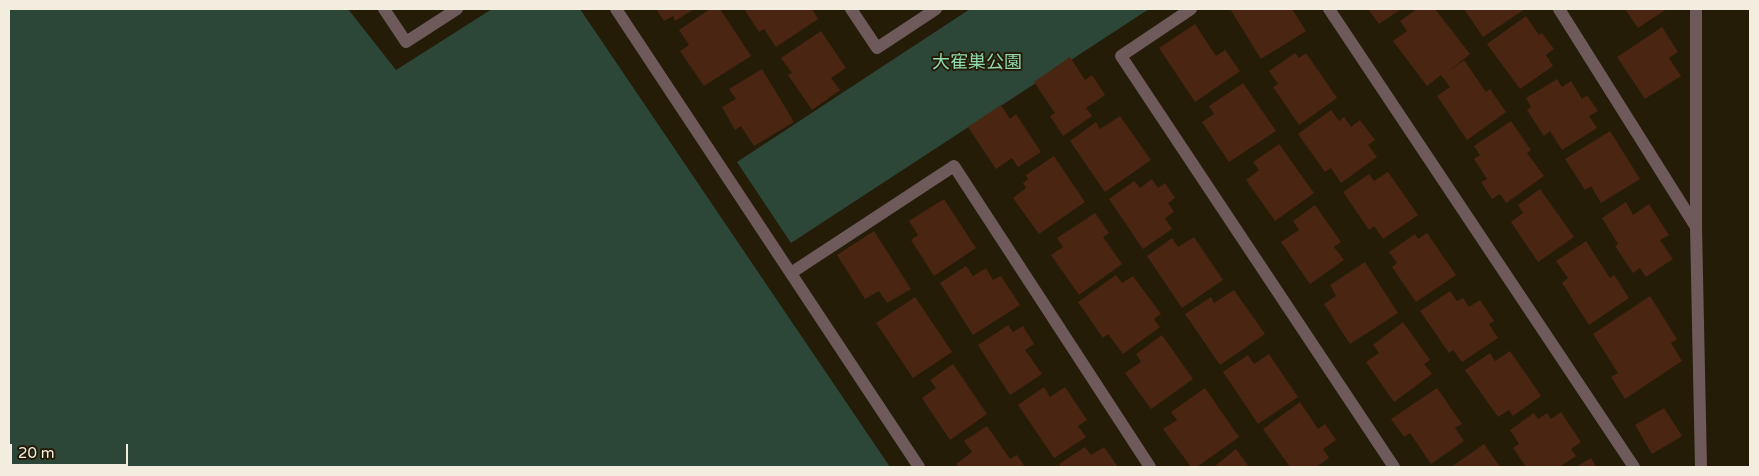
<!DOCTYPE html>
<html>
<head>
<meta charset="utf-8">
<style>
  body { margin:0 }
  #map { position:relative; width:1759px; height:476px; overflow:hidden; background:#251c08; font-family:"Varela Round",sans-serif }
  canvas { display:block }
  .frame { position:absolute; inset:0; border:10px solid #f3ede0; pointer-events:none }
  .scale { position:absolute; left:10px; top:444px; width:118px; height:22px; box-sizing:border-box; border:2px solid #f3ede0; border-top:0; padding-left:6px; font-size:15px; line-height:18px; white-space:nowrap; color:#f3ede0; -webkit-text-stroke:4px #251c08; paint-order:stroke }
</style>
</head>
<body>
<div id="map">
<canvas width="1759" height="476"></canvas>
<div class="frame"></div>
<div class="scale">20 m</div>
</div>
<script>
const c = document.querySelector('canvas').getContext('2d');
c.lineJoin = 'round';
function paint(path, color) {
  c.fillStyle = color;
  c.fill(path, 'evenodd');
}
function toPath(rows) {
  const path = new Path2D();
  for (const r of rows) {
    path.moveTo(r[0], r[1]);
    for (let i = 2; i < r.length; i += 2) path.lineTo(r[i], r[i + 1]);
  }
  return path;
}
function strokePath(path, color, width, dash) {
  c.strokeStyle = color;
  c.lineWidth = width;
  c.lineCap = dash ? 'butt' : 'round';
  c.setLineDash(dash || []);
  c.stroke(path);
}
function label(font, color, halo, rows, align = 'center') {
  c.font = font + ' "Varela Round","Noto Sans JP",sans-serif';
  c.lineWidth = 4;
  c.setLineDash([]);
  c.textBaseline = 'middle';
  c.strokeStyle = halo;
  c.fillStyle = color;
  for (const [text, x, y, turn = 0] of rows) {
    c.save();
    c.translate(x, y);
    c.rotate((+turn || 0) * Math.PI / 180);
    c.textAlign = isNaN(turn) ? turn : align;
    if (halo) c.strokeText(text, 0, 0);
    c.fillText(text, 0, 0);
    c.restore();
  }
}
paint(toPath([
  [9,9,348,9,396,70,492,9,580,9,890,467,9,467],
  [970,9,1149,9,791,243,737,162]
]), '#2c4638');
paint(toPath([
  [656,9,694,9,675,21,673,16,664,21],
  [710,9,720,9,751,56,704,86,680,51,689,45,679,30],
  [744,9,812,9,818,19,776,47,764,29,759,32],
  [1230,9,1292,9,1306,31,1261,59],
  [1368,9,1401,9,1379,24],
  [1417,9,1435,9,1470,54,1446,73,1464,60,1486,92,1490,89,1506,112,1467,140,1437,96,1450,87,1441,75,1427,86,1393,41,1407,31,1400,21],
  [1464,9,1525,9,1483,37],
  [1625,9,1664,9,1665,10,1638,28],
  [1526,16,1539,35,1542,33,1554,49,1546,55,1553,66,1520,89,1487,44],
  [1195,24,1216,56,1225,50,1240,71,1195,102,1159,48],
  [1662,27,1678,52,1669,58,1681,76,1645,99,1617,57],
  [821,31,846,68,831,78,840,90,812,110,788,75,792,73,781,58],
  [1295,53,1299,58,1306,53,1337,98,1299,125,1273,87,1278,84,1269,71],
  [1070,57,1085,80,1092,75,1105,95,1086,108,1092,116,1063,136,1050,116,1055,113,1034,82],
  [762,69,794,122,754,146,741,126,735,130,722,107,736,99,729,89],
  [1557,79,1562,87,1571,81,1582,99,1587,95,1598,111,1589,116,1597,128,1562,150,1550,131,1544,136,1527,110,1531,107,1526,98],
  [1243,83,1276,131,1229,162,1202,122,1214,114,1209,106],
  [1001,105,1010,119,1016,114,1041,152,1018,167,1012,158,996,169,968,127],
  [1331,110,1339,121,1344,117,1351,127,1360,120,1375,140,1368,145,1377,157,1341,183,1331,168,1325,172,1298,134],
  [1120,116,1151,160,1105,192,1070,141,1096,122,1100,129],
  [1511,121,1531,150,1527,153,1544,176,1506,203,1500,194,1492,199,1481,182,1487,179,1474,159,1480,155,1474,146],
  [1610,131,1640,179,1601,203,1591,186,1585,190,1565,159],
  [1279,144,1314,193,1275,221,1246,180,1259,170,1253,162],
  [1054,156,1085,202,1039,234,1013,198,1026,188,1023,183,1028,179,1026,175],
  [1388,172,1418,215,1383,239,1374,226,1369,230,1343,192,1369,174,1374,181],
  [1152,179,1158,188,1165,183,1175,198,1168,203,1174,212,1165,218,1172,229,1143,249,1109,199,1134,181,1140,188],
  [1540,189,1574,237,1538,262,1511,222,1523,213,1518,205],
  [944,199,976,248,934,276,911,240,918,235,909,221],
  [1626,202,1633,215,1649,204,1669,235,1660,240,1673,259,1646,277,1640,268,1633,273,1615,246,1618,244,1602,218],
  [1315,205,1341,242,1334,247,1344,260,1310,284,1281,242,1299,230,1293,221],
  [1095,213,1109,233,1103,237,1122,264,1079,295,1051,255,1063,247,1057,238],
  [874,231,911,289,887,303,879,291,865,299,837,255],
  [1427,233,1456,275,1416,302,1392,267,1397,263,1389,252,1415,234,1418,239],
  [1194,237,1223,280,1182,308,1147,256,1172,238,1178,247],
  [1586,241,1610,278,1614,275,1629,298,1589,325,1562,283,1568,278,1556,261],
  [1365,262,1398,313,1350,344,1324,304,1336,296,1330,285],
  [966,266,973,276,986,268,993,280,1001,276,1020,305,973,335,940,283],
  [1116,275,1122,283,1133,276,1161,314,1154,319,1160,327,1123,354,1108,334,1103,338,1078,302],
  [1234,290,1265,334,1220,365,1185,314,1211,297,1214,303],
  [1450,291,1457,301,1463,298,1469,307,1480,300,1494,321,1489,324,1498,338,1462,362,1453,350,1449,353,1420,311],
  [1650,296,1677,339,1671,343,1682,361,1625,399,1611,377,1618,373,1593,334],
  [915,297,952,352,913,378,876,323],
  [1403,322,1430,360,1424,364,1432,374,1394,402,1366,362,1379,353,1373,345],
  [1008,325,1013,332,1023,326,1034,344,1025,350,1042,374,1010,395,978,345],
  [1162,335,1193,379,1151,409,1125,373,1141,362,1136,354],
  [1510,351,1541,396,1513,416,1509,410,1498,417,1465,370,1490,353,1495,361],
  [1269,354,1298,397,1258,424,1223,372,1248,355,1254,364],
  [953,364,987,414,950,440,922,398,936,388,930,380],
  [1044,387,1050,397,1065,387,1087,420,1078,426,1086,437,1054,458,1018,405],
  [1205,388,1239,437,1197,467,1191,467,1163,429,1177,420,1171,412],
  [1437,388,1462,424,1455,428,1464,441,1431,464,1410,433,1404,437,1391,419],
  [1300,402,1318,429,1325,424,1336,440,1323,449,1329,458,1316,467,1290,467,1263,429],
  [1664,408,1682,436,1652,454,1635,425],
  [1561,412,1581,442,1571,449,1576,456,1559,467,1526,467,1513,448,1519,444,1510,430,1534,413,1538,419,1547,413,1551,419],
  [987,426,1010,459,1017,455,1025,467,959,467,956,464,972,452,964,441],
  [1484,444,1500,467,1451,467],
  [1085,447,1091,455,1104,447,1118,467,1061,467,1059,464],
  [1236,449,1249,467,1217,467,1216,465],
  [1591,458,1596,467,1576,467]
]), '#4a2511');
strokePath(toPath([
  [384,9,406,42,457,9],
  [616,9,919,467],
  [851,9,877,48,936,9],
  [1191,9,1121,56,1394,467],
  [1329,9,1634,467],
  [1559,9,1696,227],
  [1696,9,1696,227,1701,467],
  [791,273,954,166,1150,467]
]), '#6f5a5b', 12);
label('18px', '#8fd8b0', '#251c08', [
  ["大寉巣公園",977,63]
]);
</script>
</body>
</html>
